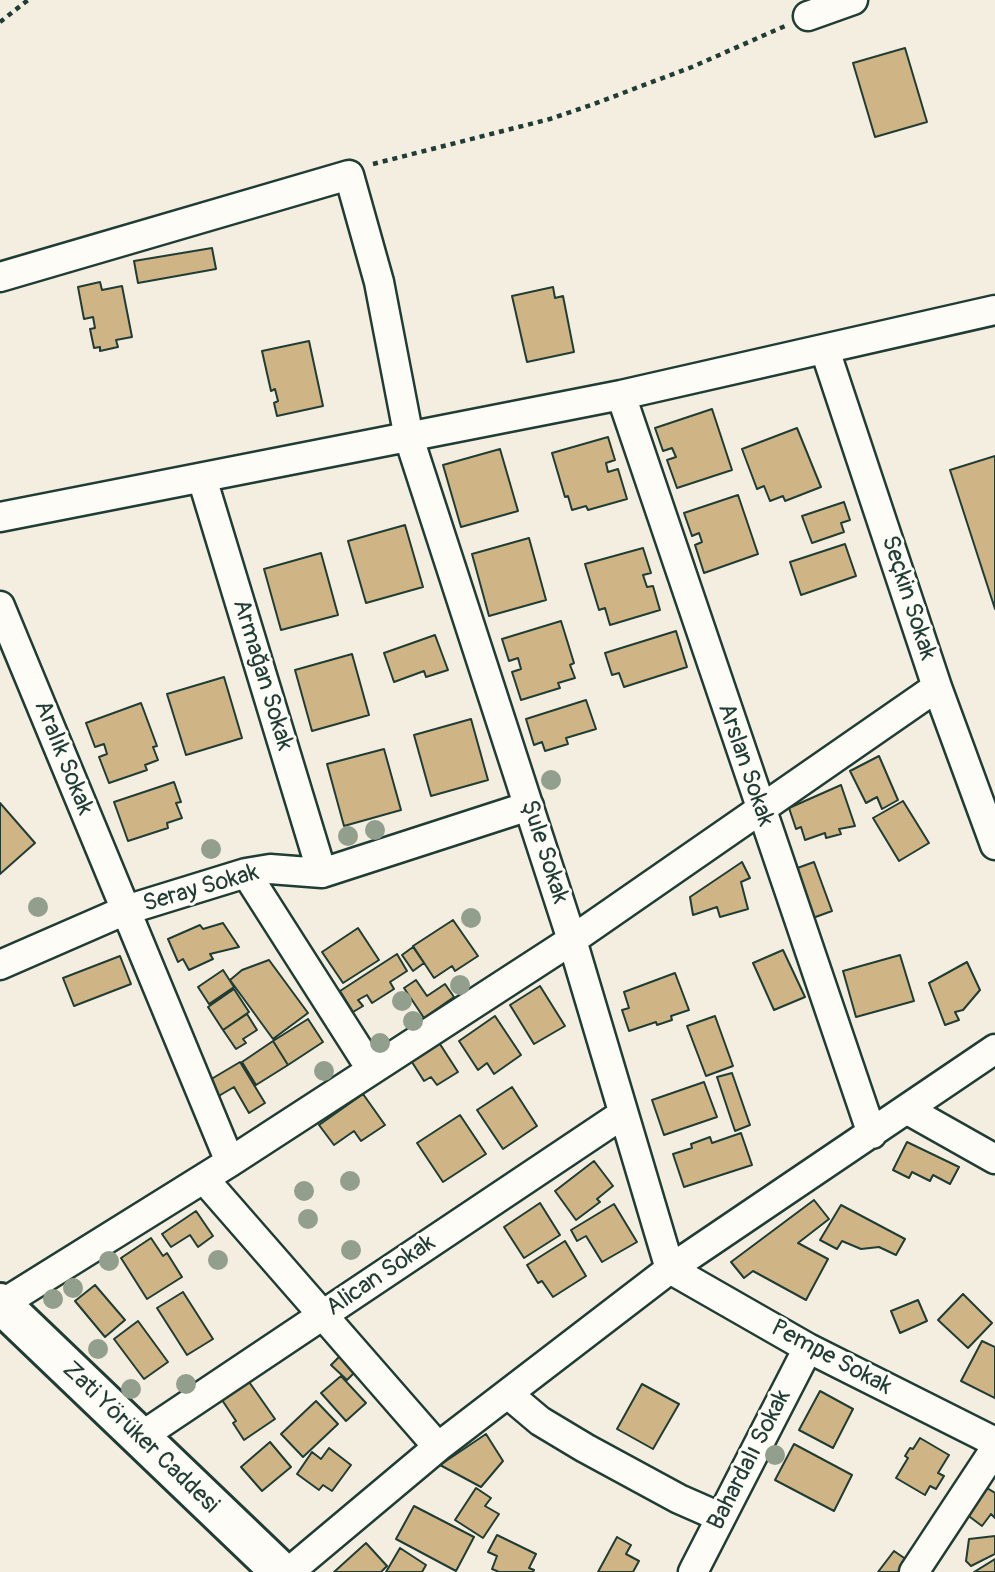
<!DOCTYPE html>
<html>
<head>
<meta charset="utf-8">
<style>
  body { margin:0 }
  canvas { display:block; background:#f4eee0 }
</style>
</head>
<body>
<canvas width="995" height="1572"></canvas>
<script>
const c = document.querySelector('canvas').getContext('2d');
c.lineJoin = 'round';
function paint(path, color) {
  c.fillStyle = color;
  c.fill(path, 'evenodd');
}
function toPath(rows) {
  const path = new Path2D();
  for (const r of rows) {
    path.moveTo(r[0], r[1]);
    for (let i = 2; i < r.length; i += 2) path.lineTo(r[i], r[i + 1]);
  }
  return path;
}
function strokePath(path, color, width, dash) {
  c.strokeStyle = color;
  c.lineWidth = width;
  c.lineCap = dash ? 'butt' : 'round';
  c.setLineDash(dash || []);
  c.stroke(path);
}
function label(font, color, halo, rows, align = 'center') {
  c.font = font + ' Pangolin,sans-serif';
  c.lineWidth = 6;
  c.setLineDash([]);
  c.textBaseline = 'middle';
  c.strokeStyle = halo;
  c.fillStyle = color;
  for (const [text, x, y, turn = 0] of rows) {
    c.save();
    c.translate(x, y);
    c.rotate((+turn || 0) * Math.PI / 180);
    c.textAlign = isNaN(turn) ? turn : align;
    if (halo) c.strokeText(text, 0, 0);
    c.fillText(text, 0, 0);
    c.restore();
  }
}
const building = toPath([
  [905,48,927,122,875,137,853,63,905,48],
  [212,248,216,269,138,283,134,261,212,248],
  [100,282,102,290,122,286,132,337,116,340,118,347,100,351,100,347,94,348,90,329,95,328,93,317,84,319,78,287,100,282],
  [553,287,555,298,563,296,574,352,527,362,512,296,553,287],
  [309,341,323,406,277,416,274,403,278,401,275,389,271,391,262,351,309,341],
  [712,409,732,470,677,488,667,460,676,457,672,448,663,451,655,428,712,409],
  [797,428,821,487,785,501,783,496,770,501,764,486,757,489,742,449,797,428],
  [608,437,615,460,606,463,608,472,618,469,627,499,588,510,586,506,572,510,568,496,565,497,552,453,608,437],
  [500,449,518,511,461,527,443,465,500,449],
  [995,456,995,609,950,470,995,456],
  [738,495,758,554,704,573,695,545,702,542,699,533,692,536,684,513,738,495],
  [844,502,850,520,841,523,844,532,812,543,802,516,844,502],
  [405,525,423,587,366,603,348,541,405,525],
  [529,538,546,600,489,616,472,554,529,538],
  [845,544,856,576,801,595,790,562,845,544],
  [643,548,651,573,643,575,647,587,653,586,660,610,610,625,605,608,599,610,585,564,643,548],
  [321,553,338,615,281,630,264,569,321,553],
  [561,621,574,663,570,665,575,678,558,683,560,688,521,700,512,672,521,669,518,658,509,661,502,639,561,621],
  [676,631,687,667,624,687,619,673,612,675,605,653,676,631],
  [435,635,448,670,426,677,424,671,394,682,384,653,435,635],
  [352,654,369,715,312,731,295,670,352,654],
  [224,677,242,738,186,755,167,694,224,677],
  [586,700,596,729,566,738,568,744,545,751,542,742,534,745,526,719,586,700],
  [141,703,157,746,153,747,158,760,145,765,147,770,109,783,99,757,107,754,104,744,95,747,86,723,141,703],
  [471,719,488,780,431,796,414,735,471,719],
  [384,749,401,810,344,826,327,764,384,749],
  [879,756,898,800,882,809,877,797,866,803,850,771,879,756],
  [174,782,181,802,176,803,182,818,167,823,168,828,128,841,114,802,174,782],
  [841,785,855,826,839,829,841,834,826,838,825,833,805,840,801,827,796,829,789,808,841,785],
  [903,801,929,843,899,861,873,818,903,801],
  [0,803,35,843,0,874,0,803],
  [742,862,750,878,741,882,748,909,720,917,717,907,693,915,690,897,742,862],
  [814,862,832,911,810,919,792,870,814,862],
  [453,920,478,956,455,971,452,966,434,978,413,946,453,920],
  [223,923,239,947,210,954,213,959,189,970,183,959,178,962,168,939,200,925,203,929,223,923],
  [358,928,379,960,343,983,322,952,358,928],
  [413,947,424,963,413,971,402,955,413,947],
  [783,950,805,997,774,1010,753,963,783,950],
  [397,954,407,971,390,982,394,989,372,1003,367,995,358,1000,363,1006,353,1012,340,991,397,954],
  [900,955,914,1001,856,1017,843,971,900,955],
  [120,956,131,984,74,1006,63,978,120,956],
  [269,960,308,1013,273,1039,230,980,242,970,269,960],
  [967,962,980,990,963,1010,955,1012,959,1020,945,1025,929,983,967,962],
  [223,970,234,987,209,1004,198,987,223,970],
  [675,973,689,1010,671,1016,672,1020,657,1025,656,1022,629,1031,622,1010,629,1008,624,992,675,973],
  [416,980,427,996,445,984,454,997,424,1018,404,988,416,980],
  [540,986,565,1026,534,1044,510,1005,540,986],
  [234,989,249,1012,223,1030,208,1007,234,989],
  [247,1014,257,1030,243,1039,246,1043,236,1049,223,1030,247,1014],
  [495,1016,521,1055,494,1074,487,1063,478,1070,459,1041,495,1016],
  [715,1016,733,1066,706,1076,687,1026,715,1016],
  [308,1019,323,1042,288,1065,273,1041,308,1019],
  [273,1041,288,1065,256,1085,242,1062,273,1041],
  [438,1041,458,1072,437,1085,431,1077,424,1081,410,1059,438,1041],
  [240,1062,265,1103,249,1113,234,1087,217,1097,208,1081,240,1062],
  [732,1073,750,1125,735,1131,717,1077,732,1073],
  [704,1082,717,1117,664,1135,652,1100,704,1082],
  [512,1087,537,1126,503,1149,477,1110,512,1087],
  [363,1094,385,1125,361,1141,354,1131,334,1145,319,1125,363,1094],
  [460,1115,486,1154,443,1182,417,1143,460,1115],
  [741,1133,752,1165,684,1187,673,1154,692,1148,691,1144,710,1137,712,1143,741,1133],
  [907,1142,959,1167,950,1184,933,1175,930,1181,912,1172,909,1178,893,1170,907,1142],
  [594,1161,613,1186,597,1199,600,1202,576,1220,555,1191,594,1161],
  [814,1200,829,1219,798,1243,828,1259,806,1300,753,1271,744,1278,731,1262,814,1200],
  [540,1203,560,1235,524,1258,504,1227,540,1203],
  [614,1204,637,1242,602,1262,586,1236,577,1241,571,1230,614,1204],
  [841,1205,905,1239,896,1255,879,1247,861,1249,842,1241,837,1249,820,1240,841,1205],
  [196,1211,213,1236,198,1247,190,1235,171,1247,162,1234,196,1211],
  [151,1238,163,1256,167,1253,182,1277,147,1299,121,1258,151,1238],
  [565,1241,586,1276,553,1297,542,1281,538,1283,527,1265,565,1241],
  [95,1285,125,1320,105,1337,75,1301,95,1285],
  [183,1292,213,1339,187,1355,157,1308,183,1292],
  [963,1294,992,1323,968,1348,938,1320,963,1294],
  [918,1300,927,1321,900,1333,891,1311,918,1300],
  [138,1321,168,1362,144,1379,114,1339,138,1321],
  [982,1341,995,1347,995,1398,961,1381,982,1341],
  [345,1351,360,1367,347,1380,331,1365,345,1351],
  [341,1376,366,1403,346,1421,321,1393,341,1376],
  [247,1379,275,1419,244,1440,233,1423,236,1421,220,1397,247,1379],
  [642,1384,679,1404,653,1449,617,1429,642,1384],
  [820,1391,853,1409,833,1448,799,1430,820,1391],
  [316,1401,338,1424,303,1457,281,1434,316,1401],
  [486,1434,503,1461,481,1487,440,1465,486,1434],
  [920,1438,949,1455,938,1473,944,1476,936,1489,930,1486,925,1495,896,1478,908,1458,905,1456,910,1448,913,1449,920,1438],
  [270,1442,291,1467,262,1491,241,1467,270,1442],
  [794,1444,852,1475,834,1511,775,1480,794,1444],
  [329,1448,351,1465,332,1491,323,1485,319,1490,297,1474,312,1452,321,1459,329,1448],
  [982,1485,995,1493,995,1518,991,1514,982,1526,966,1514,982,1485],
  [476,1488,491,1498,485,1506,499,1514,483,1538,455,1520,476,1488],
  [414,1506,474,1537,456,1571,396,1539,414,1506],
  [497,1535,536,1554,529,1568,534,1570,533,1572,499,1572,492,1569,497,1556,488,1552,497,1535],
  [995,1536,995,1554,971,1566,966,1561,969,1539,995,1536],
  [617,1537,631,1545,626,1554,639,1561,633,1572,598,1572,617,1537],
  [366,1543,387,1566,381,1572,334,1572,366,1543],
  [400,1548,426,1565,422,1572,386,1572,400,1548],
  [894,1551,910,1562,902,1572,878,1572,894,1551],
  [995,1559,995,1572,974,1572,995,1559]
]);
paint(building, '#cfb585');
strokePath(building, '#1f3d34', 2);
const street = toPath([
  [808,16,853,0],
  [0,277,349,175,379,282,409,438,572,940,670,1269],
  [825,350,937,687,995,845],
  [621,395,872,1134],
  [202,478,322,873],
  [0,517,621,395,995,310],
  [0,606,230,1162],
  [246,873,371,1069],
  [0,965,126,910,246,873,270,869,322,873,529,806],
  [908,1110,995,1159],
  [204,1179,438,1447],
  [670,1269,808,1348,995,1442],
  [2,1304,230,1162,572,940,937,687],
  [508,1394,540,1421,585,1448,679,1499,720,1517],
  [139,1438,623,1114],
  [289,1572,438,1447,670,1269,995,1049],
  [693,1572,808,1348],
  [914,1572,995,1449]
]);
const secondary = toPath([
  [0,1303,281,1572]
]);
strokePath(street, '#1f3d34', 33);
strokePath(secondary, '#1f3d34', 44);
strokePath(toPath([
  [0,22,28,0],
  [373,164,550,119,591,105,692,67,785,26]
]), '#1f3d34', 4.5, [5, 5]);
strokePath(street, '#fdfcf7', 28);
strokePath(secondary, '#fdfcf7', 38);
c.fillStyle = '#929f8c';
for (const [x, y] of [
  [551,780],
  [375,830],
  [348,836],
  [211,849],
  [38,907],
  [471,918],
  [460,985],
  [402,1001],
  [413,1021],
  [380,1043],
  [324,1071],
  [350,1181],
  [304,1191],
  [308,1219],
  [351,1250],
  [218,1260],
  [109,1261],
  [73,1288],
  [53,1299],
  [98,1349],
  [186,1384],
  [131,1389],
  [775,1455]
]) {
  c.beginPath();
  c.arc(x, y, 10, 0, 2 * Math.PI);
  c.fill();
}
label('24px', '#1f3d34', '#fdfcf7', [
  ["Seçkin Sokak",908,598,72],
  ["Armağan Sokak",262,675,73],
  ["Aralık Sokak",63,758,68],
  ["Arslan Sokak",745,765,71],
  ["Şule Sokak",544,852,72],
  ["Seray Sokak",201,889,-16],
  ["Alican Sokak",381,1276,-34],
  ["Pempe Sokak",831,1358,28],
  ["Zati Yörüker Caddesi",140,1438,44],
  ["Bahardalı Sokak",750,1460,-63]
]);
</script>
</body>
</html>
